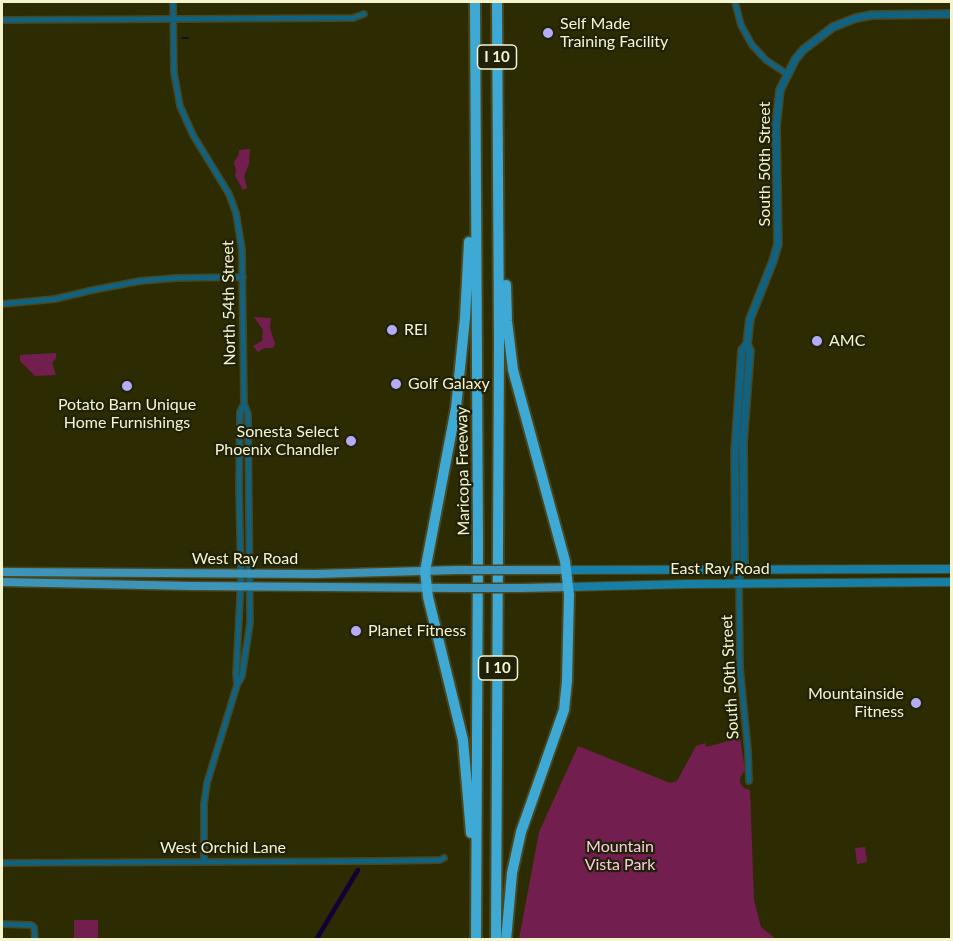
<!DOCTYPE html>
<html>
<head>
<meta charset="utf-8">
<style>
  body { margin:0 }
  #map { position:relative; width:953px; height:941px; overflow:hidden; background:#2c2b02; font-family:Lato,sans-serif }
  canvas { display:block }
  .frame { position:absolute; inset:0; border:3px solid #f4f5cf; pointer-events:none }
</style>
</head>
<body>
<div id="map">
<canvas width="953" height="941"></canvas>
<div class="frame"></div>
</div>
<script>
const c = document.querySelector('canvas').getContext('2d');
c.lineJoin = 'round';
function paint(path, color) {
  c.fillStyle = color;
  c.fill(path, 'evenodd');
}
function toPath(rows) {
  const path = new Path2D();
  for (const r of rows) {
    path.moveTo(r[0], r[1]);
    for (let i = 2; i < r.length; i += 2) path.lineTo(r[i], r[i + 1]);
  }
  return path;
}
function strokePath(path, color, width, dash) {
  c.strokeStyle = color;
  c.lineWidth = width;
  c.lineCap = dash ? 'butt' : 'round';
  c.setLineDash(dash || []);
  c.stroke(path);
}
function label(font, color, halo, rows, align = 'center') {
  c.font = font + ' Lato,sans-serif';
  c.lineWidth = 4.5;
  c.setLineDash([]);
  c.textBaseline = 'middle';
  c.strokeStyle = halo;
  c.fillStyle = color;
  for (const [text, x, y, turn = 0] of rows) {
    c.save();
    c.translate(x, y);
    c.rotate((+turn || 0) * Math.PI / 180);
    c.textAlign = isNaN(turn) ? turn : align;
    if (halo) c.strokeText(text, 0, 0);
    c.fillText(text, 0, 0);
    c.restore();
  }
}
paint(toPath([
  [250,149,249,164,244,176,247,188,243,190,235,176,236,171,234,162,239,154,239,150],
  [254,317,271,318,270,328,275,344,273,348,265,348,258,352,253,346,262,341,263,330],
  [56,353,56,358,52,363,56,375,35,376,20,361,20,355],
  [740,738,745,770,740,778,740,783,744,788,750,790,754,900,761,927,776,939,519,939,539,832,578,746,670,783,677,781,696,746,705,743,706,747],
  [865,847,867,862,857,864,855,848],
  [74,920,98,920,98,939,74,939]
]), '#721f50');
strokePath(toPath([
  [182,38,188,38]
]), '#120038', 1.5);
strokePath(toPath([
  [316,940,358,870]
]), '#120038', 4.5);
const minor = toPath([
  [173,2,174,73,180,106,193,135,229,194,236,213,242,250,244,404,248,414,250,623,242,676,237,685,207,783,204,804,204,862],
  [735,2,741,25,752,45,766,60,787,74],
  [2,20,353,18,364,14],
  [2,304,55,299,93,290,140,281,175,278,243,277],
  [739,582,740,668,748,751,749,781],
  [237,685,236,674,241,579,239,488,240,412,244,404],
  [2,863,383,861,440,860,444,858],
  [2,924,31,925,34,927,35,940]
]);
const tertiary = toPath([
  [739,571,744,564,743,443,750,351,747,344],
  [739,578,739,571,736,564,735,452,742,350,747,344,750,319,773,261,778,244,776,126,780,90,795,60,803,50,833,27,856,18,872,15,952,14]
]);
const secondary = toPath([
  [566,570,952,569],
  [569,587,688,584,952,582]
]);
const primary = toPath([
  [520,570,566,570],
  [2,572,314,574,457,570],
  [2,582,191,586,457,588],
  [520,588,569,587]
]);
const motorway = toPath([
  [475,2,478,544,476,940],
  [469,242,465,318,456,408,425,571,428,597,463,740,471,833],
  [496,940,499,344,497,2],
  [506,940,512,873,521,832,564,710,567,681,569,595,565,561,513,370,507,321,506,285]
]);
strokePath(minor, '#48471f', 8);
strokePath(tertiary, '#48471f', 10);
strokePath(secondary, '#48471f', 10);
strokePath(primary, '#48471f', 11);
strokePath(motorway, '#48471f', 14);
strokePath(minor, '#116280', 5);
strokePath(tertiary, '#116280', 7);
strokePath(secondary, '#177fa5', 8);
strokePath(primary, '#3e94b8', 8);
strokePath(motorway, '#3da9d4', 10);
const primaryBridge = toPath([
  [457,570,520,570],
  [457,588,520,588]
]);
strokePath(primaryBridge, '#48471f', 11, []);
strokePath(primaryBridge, '#3e94b8', 8);
for (const [x, y, r, color] of [
  [548,33,6,"#b4acf9"],
  [392,330,6,"#b4acf9"],
  [817,341,6,"#b4acf9"],
  [396,384,6,"#b4acf9"],
  [127,386,6,"#b4acf9"],
  [351,441,6,"#b4acf9"],
  [356,631,6,"#b4acf9"],
  [916,703,6,"#b4acf9"]
]) {
  const dot = new Path2D();
  dot.arc(x, y, r, 0, 2 * Math.PI);
  c.fillStyle = color;
  c.fill(dot);
  strokePath(dot, '#212109', 2);
}
for (const [x, y, w] of [
  [497,57,39],
  [498,668,39]
]) {
  const box = new Path2D();
  box.roundRect(x - w / 2, y - 12, w, 24, 4.5);
  c.fillStyle = '#212109';
  c.fill(box);
  strokePath(box, '#f4f5cf', 1.5);
}
label('bold 15px', '#f4f5cf', null, [
  ["I 10",497,57],
  ["I 10",498,668]
]);
label('16px', '#f4f5cf', '#212109', [
  ["Self Made",560,24],
  ["Training Facility",560,42],
  ["REI",404,330],
  ["AMC",829,341],
  ["Golf Galaxy",408,384],
  ["Potato Barn Unique",127,405,"center"],
  ["Home Furnishings",127,423,"center"],
  ["Sonesta Select",339,432,"right"],
  ["Phoenix Chandler",339,450,"right"],
  ["Planet Fitness",368,631],
  ["Mountainside",904,694,"right"],
  ["Fitness",904,712,"right"]
], 'left');
label('16px', '#f4f5cf', '#212109', [
  ["South 50th Street",765,164,-90],
  ["North 54th Street",229,303,-91],
  ["Maricopa Freeway",463,471,-91],
  ["West Ray Road",245,559],
  ["East Ray Road",720,569],
  ["South 50th Street",730,677,-93],
  ["West Orchid Lane",223,848]
]);
label('16px', '#fbc9e1', '#212109', [
  ["Mountain",620,847],
  ["Vista Park",620,865]
]);
</script>
</body>
</html>
